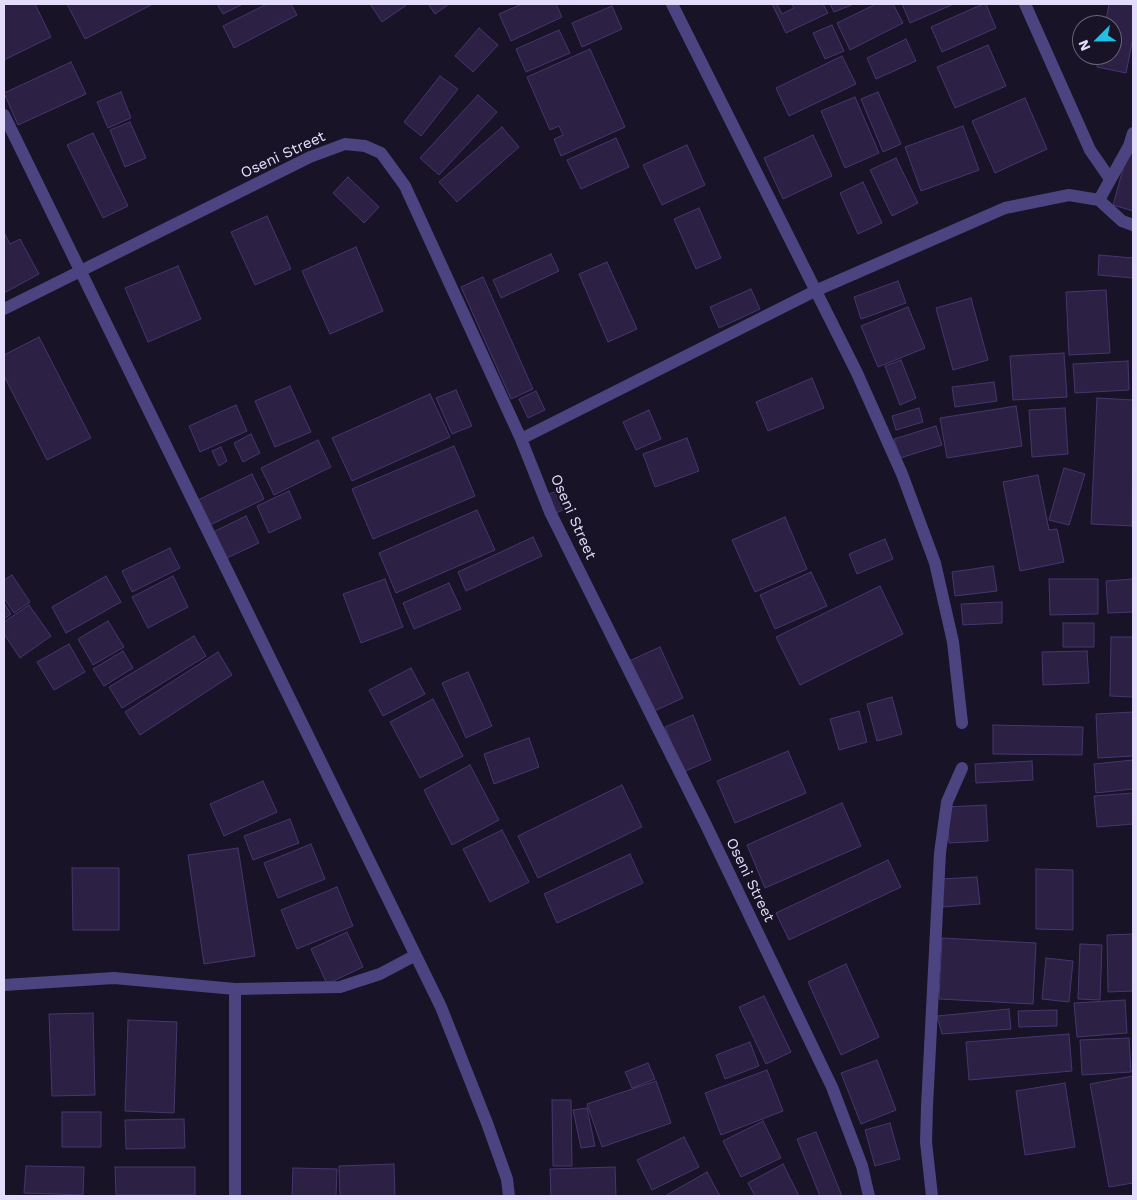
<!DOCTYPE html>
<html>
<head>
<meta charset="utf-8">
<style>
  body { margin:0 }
  #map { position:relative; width:1137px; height:1200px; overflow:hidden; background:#181326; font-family:"Work Sans",sans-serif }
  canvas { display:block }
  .frame { position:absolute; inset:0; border:5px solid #e3ddfb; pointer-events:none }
  .north { position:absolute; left:1072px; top:15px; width:50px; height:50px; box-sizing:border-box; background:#181326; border:1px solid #69647b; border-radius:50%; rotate:247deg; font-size:14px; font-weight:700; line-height:20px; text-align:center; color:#e3ddfb }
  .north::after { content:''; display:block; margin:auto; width:18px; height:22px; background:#20bfe3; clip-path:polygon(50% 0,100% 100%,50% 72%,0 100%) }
</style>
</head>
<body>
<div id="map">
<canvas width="1137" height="1200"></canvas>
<div class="frame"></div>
<div class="north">N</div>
</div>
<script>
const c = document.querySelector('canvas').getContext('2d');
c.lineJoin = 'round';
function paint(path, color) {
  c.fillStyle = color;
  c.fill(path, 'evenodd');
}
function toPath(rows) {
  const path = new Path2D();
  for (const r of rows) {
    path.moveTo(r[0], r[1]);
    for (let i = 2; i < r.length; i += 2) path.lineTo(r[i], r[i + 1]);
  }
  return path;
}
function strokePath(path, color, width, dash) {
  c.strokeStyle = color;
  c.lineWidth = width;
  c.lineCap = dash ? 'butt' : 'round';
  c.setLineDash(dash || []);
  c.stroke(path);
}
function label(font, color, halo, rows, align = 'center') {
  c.font = font + ' "Work Sans",sans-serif';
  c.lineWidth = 4.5;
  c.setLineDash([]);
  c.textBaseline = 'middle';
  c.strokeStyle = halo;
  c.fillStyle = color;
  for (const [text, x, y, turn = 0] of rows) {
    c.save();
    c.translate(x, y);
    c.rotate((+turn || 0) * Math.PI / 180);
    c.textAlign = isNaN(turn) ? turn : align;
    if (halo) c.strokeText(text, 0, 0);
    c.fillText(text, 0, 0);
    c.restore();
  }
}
const building = toPath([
  [4,4,35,4,51,37,4,60,4,4],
  [67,4,153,4,85,39,67,4],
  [217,4,243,4,223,14,217,4],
  [267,4,291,4,297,15,234,48,223,26,267,4],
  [370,4,408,4,382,22,370,4],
  [428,4,449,4,435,14,428,4],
  [522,4,556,4,562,17,511,41,499,14,522,4],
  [772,4,777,4,782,14,794,8,791,4,823,4,828,13,786,33,772,4],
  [830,4,854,4,834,12,830,4],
  [876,4,893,4,903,23,850,50,837,23,876,4],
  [902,4,954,4,910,23,902,4],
  [983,4,986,4,996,28,942,52,931,27,983,4],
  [1109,4,1133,5,1133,38,1126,73,1097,67,1099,55,1112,55,1112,25,1105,25,1109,4],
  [612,6,622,29,582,47,572,23,612,6],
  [832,25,844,51,825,59,813,33,832,25],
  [479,28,498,45,473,72,455,56,479,28],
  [559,30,570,53,526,72,516,49,559,30],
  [906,39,916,61,876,79,867,58,906,39],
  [988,45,1006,86,955,108,937,67,988,45],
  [590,49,625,127,561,156,554,139,563,135,559,126,550,130,527,77,590,49],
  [842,56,856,84,789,116,776,88,842,56],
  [71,62,86,94,18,125,4,93,71,62],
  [440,76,458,89,421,136,404,122,440,76],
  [121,92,131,118,108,128,97,102,121,92],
  [878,92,901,144,883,152,861,99,878,92],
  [478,95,497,112,439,175,420,158,478,95],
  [855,97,879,153,845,168,821,111,855,97],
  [1025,98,1047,149,995,173,972,121,1025,98],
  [130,122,146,158,125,167,110,130,130,122],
  [963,126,979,170,921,191,905,147,963,126],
  [502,127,519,147,457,202,439,182,502,127],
  [93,133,128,206,103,218,67,145,93,133],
  [1133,133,1133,211,1113,205,1133,133],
  [813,135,832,176,783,199,764,158,813,135],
  [616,138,629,167,581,189,567,160,616,138],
  [687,145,705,185,662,205,643,165,687,145],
  [896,158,918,203,892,216,870,170,896,158],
  [348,177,379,207,364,223,333,193,348,177],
  [863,182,882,223,858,234,840,193,863,182],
  [699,208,721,258,696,269,674,219,699,208],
  [267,216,291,269,255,285,231,232,267,216],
  [4,232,10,244,20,239,39,274,4,293,4,232],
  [356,247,383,311,330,334,302,271,356,247],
  [551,254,559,271,501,298,493,280,551,254],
  [1099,255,1133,258,1133,278,1098,275,1099,255],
  [607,262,637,329,608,342,579,274,607,262],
  [178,266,201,319,148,342,125,288,178,266],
  [483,277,533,389,511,399,461,287,483,277],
  [898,281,906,303,861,319,854,297,898,281],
  [751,289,760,309,719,328,710,307,751,289],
  [1106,290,1110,353,1069,355,1066,292,1106,290],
  [971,298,988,360,953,370,936,308,971,298],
  [908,307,925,348,878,367,861,326,908,307],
  [39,337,91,438,47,460,4,376,4,355,39,337],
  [1064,353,1067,397,1013,400,1010,356,1064,353],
  [901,360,916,398,900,405,885,366,901,360],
  [1128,361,1129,390,1075,393,1073,364,1128,361],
  [812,378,824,408,768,431,756,402,812,378],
  [994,382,997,401,955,407,952,387,994,382],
  [290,386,311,432,275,447,255,401,290,386],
  [456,390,472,426,452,434,436,398,456,390],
  [536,391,545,410,528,418,519,399,536,391],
  [430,394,450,437,352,481,332,438,430,394],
  [1097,398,1133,400,1132,526,1091,524,1097,398],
  [236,405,247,431,200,452,189,426,236,405],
  [1016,406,1022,446,947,458,940,418,1016,406],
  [919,408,923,422,896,430,892,416,919,408],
  [1065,408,1068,454,1032,457,1029,410,1065,408],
  [649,410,661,439,636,450,623,422,649,410],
  [936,426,942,445,900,458,894,439,936,426],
  [251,434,260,453,243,462,234,443,251,434],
  [687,438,699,471,655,487,643,454,687,438],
  [318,440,331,467,274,495,261,468,318,440],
  [454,446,475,496,373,539,352,489,454,446],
  [221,447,227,461,219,466,212,451,221,447],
  [1064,468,1085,474,1069,525,1049,520,1064,468],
  [252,474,264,499,208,526,196,501,252,474],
  [1038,475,1049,530,1057,529,1064,562,1020,571,1003,482,1038,475],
  [563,489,570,507,556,513,549,494,563,489],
  [289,491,301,518,269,533,257,506,289,491],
  [477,510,495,550,396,593,379,553,477,510],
  [246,516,259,543,225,559,213,532,246,516],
  [785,517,807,569,755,592,732,540,785,517],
  [533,537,542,556,466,591,458,572,533,537],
  [885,539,893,559,857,574,849,554,885,539],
  [170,548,180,568,132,592,122,571,170,548],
  [993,566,997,591,955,596,952,572,993,566],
  [811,572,827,606,775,629,760,595,811,572],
  [12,575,30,602,14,613,4,598,4,580,12,575],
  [106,576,121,602,66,633,52,607,106,576],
  [173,576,188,607,148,628,132,597,173,576],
  [385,579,403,627,361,643,343,594,385,579],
  [1049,579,1098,579,1098,614,1050,615,1049,579],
  [1133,579,1133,612,1108,613,1106,581,1133,579],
  [449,583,461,609,414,629,403,603,449,583],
  [880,586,903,634,800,685,776,637,880,586],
  [1002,602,1002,623,963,625,961,604,1002,602],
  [4,603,11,614,4,619,4,603],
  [29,605,51,636,20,658,4,634,4,622,29,605],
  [108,621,124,647,93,665,78,639,108,621],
  [1063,623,1094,623,1094,647,1063,647,1063,623],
  [194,636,206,656,122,708,109,687,194,636],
  [1111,637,1133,637,1133,697,1110,696,1111,637],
  [69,644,85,672,54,690,37,662,69,644],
  [660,647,683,698,652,712,629,661,660,647],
  [123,651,133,668,104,686,93,669,123,651],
  [1087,651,1089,683,1043,685,1042,652,1087,651],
  [218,652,232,675,140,735,125,712,218,652],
  [411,668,425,694,383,716,369,690,411,668],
  [468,672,492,726,466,738,442,683,468,672],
  [892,697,902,734,877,741,867,704,892,697],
  [433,699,463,756,420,778,390,722,433,699],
  [859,711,867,742,839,750,830,719,859,711],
  [1133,712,1133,756,1098,758,1096,714,1133,712],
  [693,715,711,760,683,772,665,727,693,715],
  [993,725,1083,727,1082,755,993,754,993,725],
  [529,738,539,767,494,784,484,754,529,738],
  [788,751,806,793,735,823,717,781,788,751],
  [1133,760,1133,789,1096,793,1094,764,1133,760],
  [1032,761,1033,780,976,783,975,764,1032,761],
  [470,765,499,820,452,845,424,790,470,765],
  [263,781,277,812,224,836,210,804,263,781],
  [622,785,642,827,538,878,518,836,622,785],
  [1133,793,1133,824,1097,827,1094,796,1133,793],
  [842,803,861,846,765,888,747,845,842,803],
  [986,805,988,841,949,843,947,807,986,805],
  [290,819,299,843,253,860,244,836,290,819],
  [502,830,529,882,490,902,463,849,502,830],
  [311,844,325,879,278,898,264,863,311,844],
  [238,848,255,956,204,964,188,855,238,848],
  [630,854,643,883,557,923,544,894,630,854],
  [888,860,901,887,789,940,776,913,888,860],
  [72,868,119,868,119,930,73,930,72,868],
  [1036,869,1073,870,1073,930,1036,929,1036,869],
  [977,877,980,904,943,907,941,879,977,877],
  [337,887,353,926,297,949,281,910,337,887],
  [347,932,363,967,327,984,311,949,347,932],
  [1133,934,1133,991,1108,992,1107,935,1133,934],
  [942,938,1036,943,1033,1004,939,999,942,938],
  [1080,944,1102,945,1100,1000,1078,999,1080,944],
  [1046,958,1073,961,1069,1002,1042,999,1046,958],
  [846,964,879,1037,841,1055,808,982,846,964],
  [764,996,791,1052,766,1064,739,1007,764,996],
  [1125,1000,1127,1033,1077,1037,1074,1003,1125,1000],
  [1009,1009,1011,1029,942,1034,937,1016,1009,1009],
  [1057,1010,1057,1026,1019,1027,1018,1011,1057,1010],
  [93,1013,95,1095,52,1096,49,1014,93,1013],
  [128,1020,177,1022,174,1113,125,1111,128,1020],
  [1069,1034,1072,1071,969,1080,966,1042,1069,1034],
  [1129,1038,1131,1072,1082,1075,1080,1040,1129,1038],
  [750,1042,759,1066,725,1079,716,1055,750,1042],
  [877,1060,896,1110,861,1124,841,1073,877,1060],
  [648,1063,655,1079,632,1088,625,1072,648,1063],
  [767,1070,783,1111,721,1135,705,1093,767,1070],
  [1133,1076,1133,1183,1109,1187,1090,1084,1133,1076],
  [656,1081,671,1123,602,1147,587,1104,656,1081],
  [1065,1083,1075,1147,1025,1155,1016,1091,1065,1083],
  [552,1100,571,1100,572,1166,553,1166,552,1100],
  [587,1108,595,1146,581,1148,573,1110,587,1108],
  [62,1112,101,1112,101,1147,62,1147,62,1112],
  [184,1119,185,1148,126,1149,125,1120,184,1119],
  [763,1121,781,1158,741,1177,723,1141,763,1121],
  [890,1123,900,1159,875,1166,865,1130,890,1123],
  [816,1132,842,1196,820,1196,797,1139,816,1132],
  [684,1137,699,1167,652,1190,637,1160,684,1137],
  [394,1164,395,1196,340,1196,339,1166,394,1164],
  [783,1164,799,1196,755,1196,748,1183,783,1164],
  [26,1166,84,1167,83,1195,24,1193,26,1166],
  [115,1167,195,1167,195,1195,116,1195,115,1167],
  [615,1167,616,1196,551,1196,550,1169,615,1167],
  [293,1168,337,1169,336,1196,292,1196,293,1168],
  [707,1172,720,1196,665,1196,707,1172]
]);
paint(building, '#2c2145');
strokePath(building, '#46366e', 1);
strokePath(toPath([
  [672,4,857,373,902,474,935,563,953,642,962,723],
  [1025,4,1090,150,1110,179],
  [4,115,441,1007,487,1123,507,1179,509,1196],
  [1099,200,1129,146,1133,133],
  [4,309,310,157,345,144,365,146,381,153,405,186,521,439,550,512,706,825,832,1087,862,1166,869,1196],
  [521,439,815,291,1005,208,1069,195,1099,200,1122,221,1133,225],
  [4,985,114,978,235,989,340,987,380,974,414,956],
  [235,1196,235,989],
  [932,1196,926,1142,927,1106,940,853,947,802,962,768]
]), '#4b4480', 12);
label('15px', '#e3ddfb', '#181326', [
  ["Oseni Street",283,155,-25],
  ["Oseni Street",573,517,66],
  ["Oseni Street",750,880,64]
]);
</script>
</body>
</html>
